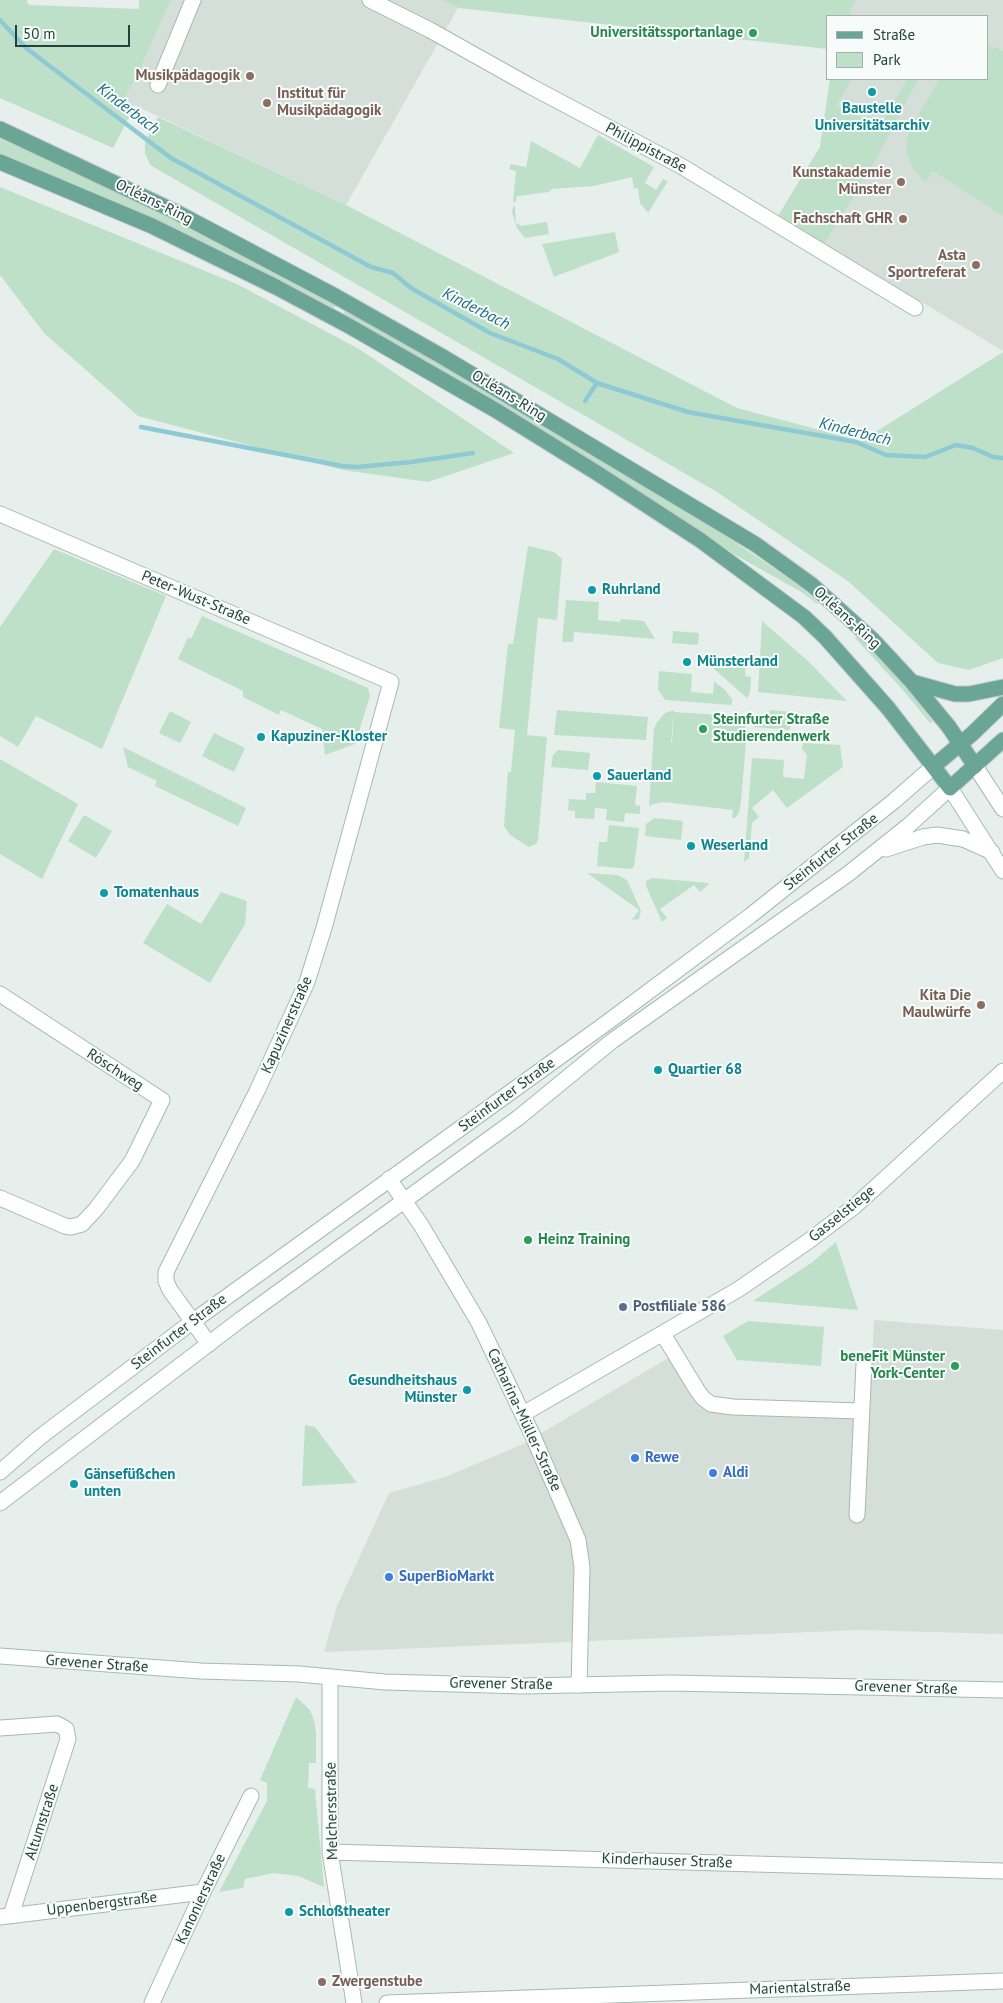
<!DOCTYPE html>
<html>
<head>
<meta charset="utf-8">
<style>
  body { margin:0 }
  #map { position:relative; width:1003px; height:2003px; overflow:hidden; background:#e6efeb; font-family:"PT Sans",sans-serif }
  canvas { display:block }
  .legend { position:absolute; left:826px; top:15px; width:162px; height:65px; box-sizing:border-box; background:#f7fbf9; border:1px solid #a3b1ad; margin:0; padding:6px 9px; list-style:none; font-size:15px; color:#24423a }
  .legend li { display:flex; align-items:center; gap:10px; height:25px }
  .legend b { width:25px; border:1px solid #a3b1ad }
  .scale { position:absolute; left:15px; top:25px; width:115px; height:22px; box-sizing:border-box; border:2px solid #24423a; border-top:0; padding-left:6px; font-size:15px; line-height:18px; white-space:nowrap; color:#24423a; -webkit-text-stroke:4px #f7fbf9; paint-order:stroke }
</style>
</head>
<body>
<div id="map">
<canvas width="1003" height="2003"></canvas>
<ul class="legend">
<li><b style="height:6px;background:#6aa596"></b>Straße</li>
<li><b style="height:14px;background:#bfe0c8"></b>Park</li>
</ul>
<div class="scale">50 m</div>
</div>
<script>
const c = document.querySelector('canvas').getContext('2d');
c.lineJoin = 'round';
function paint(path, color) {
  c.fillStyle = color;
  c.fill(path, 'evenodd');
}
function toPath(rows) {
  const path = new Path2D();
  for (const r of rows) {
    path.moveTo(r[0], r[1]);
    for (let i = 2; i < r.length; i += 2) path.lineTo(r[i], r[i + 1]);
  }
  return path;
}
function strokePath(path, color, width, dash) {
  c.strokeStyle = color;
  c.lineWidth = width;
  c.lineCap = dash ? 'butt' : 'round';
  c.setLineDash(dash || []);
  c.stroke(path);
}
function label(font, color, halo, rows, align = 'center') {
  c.font = font + ' "PT Sans",sans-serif';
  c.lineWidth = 4;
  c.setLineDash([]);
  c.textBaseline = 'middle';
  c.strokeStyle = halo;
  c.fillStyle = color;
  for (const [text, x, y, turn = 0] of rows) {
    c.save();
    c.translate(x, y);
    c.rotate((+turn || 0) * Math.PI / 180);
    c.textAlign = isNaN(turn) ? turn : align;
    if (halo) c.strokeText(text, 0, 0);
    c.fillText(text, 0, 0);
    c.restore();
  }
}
paint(toPath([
  [171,0,441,0,458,8,346,205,124,100,138,74],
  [841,0,1003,0,1003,351,778,216,820,147,830,79,987,79,987,16,839,16],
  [874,1320,1003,1330,1003,1634,860,1630,324,1652,337,1606,389,1493,445,1477,521,1445,670,1357,693,1396,869,1417]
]), '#d4dfda');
paint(toPath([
  [0,0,27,0,27,3,30,5,139,9,139,0,171,0,138,74,124,100,135,106,113,148,0,98],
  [441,0,856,0,849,12,853,14,852,16,827,16,827,49,458,8],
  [987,44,1003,51,1003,216,933,171,925,182,912,167,906,150,908,134,939,79,987,79],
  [830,79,852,79,837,105,879,128,907,79,918,79,877,158,824,244,778,216,820,147],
  [158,117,346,205,737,408,861,441,1003,352,1003,658,969,670,938,663,849,582,717,492,150,165,145,153,145,142],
  [598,135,654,167,645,183,656,190,663,179,668,181,648,213,640,203,638,188,634,189,632,177,594,186,552,189,549,192,519,196,516,197,516,202,513,202,516,171,509,169,511,164,526,167,531,141,580,168],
  [0,139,59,165,161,213,336,306,334,308,235,257,160,221,0,155],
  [0,187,237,284,359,349,514,453,428,482,343,470,138,416,44,333,0,275],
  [515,206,516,224,519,223,520,226,547,222,549,234,525,238,517,228,512,212,513,207],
  [615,232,619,252,554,277,542,244],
  [345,310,453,371,726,536,801,587,818,603,817,604,803,593,732,553,654,501,546,433,344,314],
  [528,546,554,552,562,559,557,620,538,618,527,735,547,737,538,840,536,844,529,847,510,835,504,826,508,772,511,772,515,730,499,728,508,644,513,644],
  [54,549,166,596,102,749,36,716,18,747,0,736,0,627],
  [566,600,599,602,598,620,620,622,621,619,644,621,655,639,574,632,573,642,562,642],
  [202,616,368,688,370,696,355,744,325,755,322,729,281,710,279,715,243,697,243,691,178,659,188,637,191,639],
  [762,621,808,661,847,701,758,692],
  [673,631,699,633,698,645,672,643],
  [857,635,907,688,933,722,930,723,902,689,855,638],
  [711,657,746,660,745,676,751,677,750,693,747,698,715,670,710,664],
  [659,671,692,674,691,692,713,694,714,681,725,690,732,699,732,705,665,700,658,690],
  [557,710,648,717,646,740,554,735],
  [674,710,671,742,672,742,674,712,736,716,742,721,747,730,741,802,739,813,735,818,732,818,733,810,663,802,654,804,649,806,654,729,657,722,665,713],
  [771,710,792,712,790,730,754,727,754,724],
  [170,711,191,722,180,743,159,733],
  [214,733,245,748,234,772,202,756],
  [803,743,840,745,843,767,787,808,773,790,752,808,759,817,752,823,749,858,744,862,752,758,784,760,783,777,804,779,807,755,802,749],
  [123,747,246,808,238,826,155,786,157,781,128,767],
  [558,750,590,753,588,770,551,767,553,755],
  [0,759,78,804,42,879,0,854],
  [596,782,637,786,635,805,640,806,640,814,625,813,624,822,606,820,607,809,595,808,594,819,575,818,575,811,568,810,569,799,586,800,586,793,595,793],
  [84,815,112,831,96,858,68,841],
  [654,818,683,821,681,840,645,836,646,824],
  [609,825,639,828,634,867,630,869,597,866,599,842,607,842],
  [587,873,617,875,627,880,641,911,639,919,632,920,639,910],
  [652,878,708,883,709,884,700,892,694,885,660,909,667,918,662,922,646,886,646,881],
  [221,892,247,901,245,924,210,983,143,943,167,904,201,924],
  [836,1242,858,1310,753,1301,811,1263],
  [748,1321,824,1327,821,1366,737,1360,723,1336],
  [305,1425,315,1427,357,1483,302,1486],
  [296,1697,310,1710,314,1720,316,1732,316,1763,309,1763,308,1788,315,1789,324,1887,298,1876,273,1873,245,1879,243,1888,219,1892,267,1801,267,1783,260,1780]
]), '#bfe0c8');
strokePath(toPath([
  [0,20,26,48,171,158,371,267,393,273,411,288,490,333,558,359,597,383,688,412,856,442,886,455,925,457,956,445,973,448,993,457,1003,458],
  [585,401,597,383],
  [141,427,342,466,357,467,411,462,473,453]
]), '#8ec9d4', 4.5);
const minor = toPath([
  [370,0,430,30,530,86,681,166,915,308],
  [158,85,193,0],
  [0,514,391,682,324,928,307,982,257,1091,166,1272,166,1281,170,1290,209,1344],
  [0,994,162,1100,132,1161,96,1209,82,1224,71,1227,65,1226,0,1198],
  [389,1179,421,1225,479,1323,532,1434,578,1540,582,1567,579,1685],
  [663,1334,697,1390,703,1398,711,1404,733,1407,861,1411],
  [523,1414,739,1289,810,1240,855,1206,1003,1071],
  [857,1515,864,1363],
  [330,1678,330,1852,354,2003],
  [0,1728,57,1724,66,1729,68,1739,11,1915],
  [330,1852,1003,1871],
  [0,1917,203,1892],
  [152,2003,203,1892,251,1796],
  [387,2003,1003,1981]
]);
const secondary = toPath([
  [975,766,1003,809],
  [886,849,923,837,937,835,963,839,992,852],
  [0,1472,40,1437,192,1322,605,1024,750,916,894,801,934,766],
  [0,1503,240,1320,518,1118,612,1041,848,874,908,826,950,788,1003,871],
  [0,1656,201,1671,299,1674,385,1682,524,1686,670,1683,1003,1690]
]);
const primary = toPath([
  [0,129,176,212,335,296,443,357,755,544,812,585,873,640,912,682,949,727,975,766],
  [0,162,152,226,276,287,349,326,497,411,597,473,700,540,804,617,825,637,888,708,950,788,1003,740],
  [912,682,955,694,969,694,1003,687],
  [934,766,972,734,1003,704]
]);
strokePath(minor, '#a8b8b2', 17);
strokePath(secondary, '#a4bbb3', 17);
strokePath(primary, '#c2cac8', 17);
strokePath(minor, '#fff', 15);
strokePath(secondary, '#fff', 15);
strokePath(primary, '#6aa596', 15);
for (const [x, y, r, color] of [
  [753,33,5,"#2e9e5b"],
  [250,76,5,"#8d6e63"],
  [872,92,5,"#0f9aa8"],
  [267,103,5,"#8d6e63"],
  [901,182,5,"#8d6e63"],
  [903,219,5,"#8d6e63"],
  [976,265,5,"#8d6e63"],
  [592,590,5,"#0f9aa8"],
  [687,662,5,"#0f9aa8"],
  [703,729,5,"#2e9e5b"],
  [261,737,5,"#0f9aa8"],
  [597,776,5,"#0f9aa8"],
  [691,846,5,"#0f9aa8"],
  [104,893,5,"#0f9aa8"],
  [981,1005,5,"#8d6e63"],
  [658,1070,5,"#0f9aa8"],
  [528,1240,5,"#2e9e5b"],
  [623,1307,5,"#5c6f8a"],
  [955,1366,5,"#2e9e5b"],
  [467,1390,5,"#0f9aa8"],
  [635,1458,5,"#3f7fe0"],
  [713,1473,5,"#3f7fe0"],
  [74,1484,5,"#0f9aa8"],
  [389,1577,5,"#3f7fe0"],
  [289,1912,5,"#0f9aa8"],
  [322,1982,5,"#8d6e63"]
]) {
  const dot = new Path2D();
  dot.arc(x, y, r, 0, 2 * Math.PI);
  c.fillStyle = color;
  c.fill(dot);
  strokePath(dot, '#f7fbf9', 2);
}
label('bold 15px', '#27864d', '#f7fbf9', [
  ["Universitätssportanlage",743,33],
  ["Steinfurter Straße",713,720,"left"],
  ["Studierendenwerk",713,737,"left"],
  ["Heinz Training",538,1240,"left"],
  ["beneFit Münster",945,1357],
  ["York-Center",945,1374]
], 'right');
label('bold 15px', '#785e54', '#f7fbf9', [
  ["Musikpädagogik",240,76],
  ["Institut für",277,94,"left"],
  ["Musikpädagogik",277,111,"left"],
  ["Kunstakademie",891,173],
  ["Münster",891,190],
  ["Fachschaft GHR",893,219],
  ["Asta",966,256],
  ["Sportreferat",966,273],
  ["Kita Die",971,996],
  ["Maulwürfe",971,1013],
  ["Zwergenstube",332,1982,"left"]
], 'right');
label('bold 15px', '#0d838f', '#f7fbf9', [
  ["Baustelle",872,109,"center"],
  ["Universitätsarchiv",872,126,"center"],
  ["Ruhrland",602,590],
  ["Münsterland",697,662],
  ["Kapuziner-Kloster",271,737],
  ["Sauerland",607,776],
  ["Weserland",701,846],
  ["Tomatenhaus",114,893],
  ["Quartier 68",668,1070],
  ["Gesundheitshaus",457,1381,"right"],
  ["Münster",457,1398,"right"],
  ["Gänsefüßchen",84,1475],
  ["unten",84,1492],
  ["Schloßtheater",299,1912]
], 'left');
label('15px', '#24423a', '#f7fbf9', [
  ["Philippistraße",646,148,28],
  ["Orléans-Ring",154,202,26],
  ["Orléans-Ring",509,396,31],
  ["Peter-Wust-Straße",196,598,23],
  ["Orléans-Ring",847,618,42],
  ["Steinfurter Straße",831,852,-38],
  ["Kapuzinerstraße",287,1025,-66],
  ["Röschweg",115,1070,33],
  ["Steinfurter Straße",507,1095,-36],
  ["Gasselstiege",842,1214,-39],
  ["Steinfurter Straße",179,1332,-37],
  ["Catharina-Müller-Straße",524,1420,65],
  ["Grevener Straße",97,1664,4],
  ["Grevener Straße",501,1684,1],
  ["Grevener Straße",906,1688,2],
  ["Melchersstraße",332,1811,-91],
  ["Altumstraße",42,1822,-72],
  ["Kinderhauser Straße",667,1861,2],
  ["Kanonierstraße",201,1899,-65],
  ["Uppenbergstraße",102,1904,-7],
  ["Marientalstraße",800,1988,-2]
]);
label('bold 15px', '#4e5e75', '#f7fbf9', [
  ["Postfiliale 586",633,1307]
], 'left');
label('bold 15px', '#366cbe', '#f7fbf9', [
  ["Rewe",645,1458],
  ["Aldi",723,1473],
  ["SuperBioMarkt",399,1577]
], 'left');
label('italic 16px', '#1c6f80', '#f7fbf9', [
  ["Kinderbach",128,109,37],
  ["Kinderbach",476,309,27],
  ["Kinderbach",855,432,14]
]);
</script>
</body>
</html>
